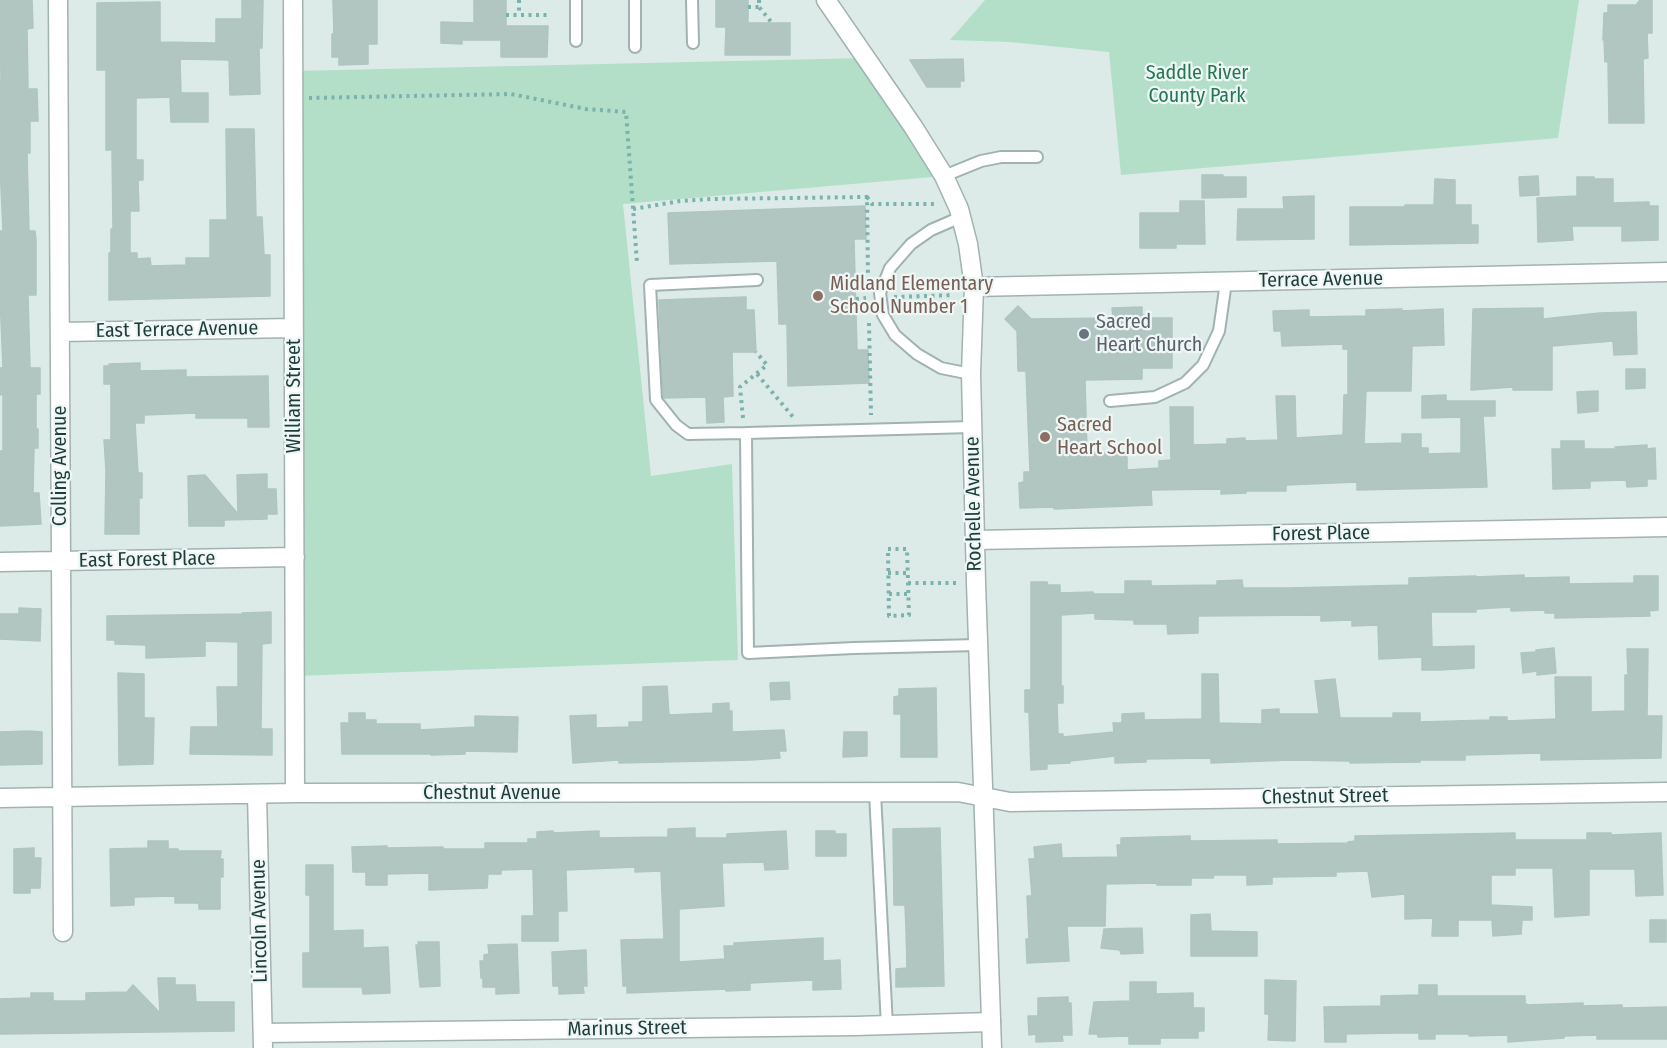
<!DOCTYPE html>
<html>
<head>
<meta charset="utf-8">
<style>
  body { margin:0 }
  canvas { display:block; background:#ddebe8 }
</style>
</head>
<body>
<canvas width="1667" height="1048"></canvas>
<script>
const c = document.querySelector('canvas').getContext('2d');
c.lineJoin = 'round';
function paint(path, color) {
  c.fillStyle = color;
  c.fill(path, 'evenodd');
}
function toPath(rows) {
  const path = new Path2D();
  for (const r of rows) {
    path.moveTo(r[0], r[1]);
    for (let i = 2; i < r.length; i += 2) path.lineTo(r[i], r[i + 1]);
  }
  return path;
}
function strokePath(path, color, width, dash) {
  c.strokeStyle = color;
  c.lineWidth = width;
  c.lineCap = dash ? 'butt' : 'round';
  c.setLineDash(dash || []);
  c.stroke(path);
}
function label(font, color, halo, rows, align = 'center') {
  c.font = font + ' "Fira Sans Condensed",sans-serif';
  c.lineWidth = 4.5;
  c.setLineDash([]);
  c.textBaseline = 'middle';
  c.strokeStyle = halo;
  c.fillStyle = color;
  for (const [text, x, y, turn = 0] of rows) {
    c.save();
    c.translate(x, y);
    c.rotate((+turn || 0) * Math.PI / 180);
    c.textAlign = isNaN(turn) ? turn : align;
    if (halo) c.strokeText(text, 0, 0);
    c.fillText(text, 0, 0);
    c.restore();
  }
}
paint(toPath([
  [985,0,1579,0,1558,138,1121,175,1109,52,1010,42,950,40],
  [866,58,944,176,623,204,651,476,732,464,738,660,295,676,294,71]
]), '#b3dfc8');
const building = toPath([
  [0,0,32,0,33,28,27,29,28,89,37,89,38,121,30,121,30,153,27,153,29,231,35,231,36,240,36,295,28,295,30,368,40,368,40,394,36,394,36,429,38,429,38,448,34,448,33,493,39,493,41,524,0,526,0,451,3,451,3,394,0,395,0,368,3,368,0,296,0,231,3,231,0,165,0,80,1,80,0,0],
  [242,0,263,0,262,48,259,48,260,94,230,95,229,60,180,59,181,93,208,93,208,122,171,122,170,97,136,98,136,160,143,160,143,180,138,180,139,211,130,211,130,253,137,253,137,259,150,258,151,266,186,265,186,258,210,258,210,220,227,220,226,129,254,129,256,217,262,217,264,255,270,255,270,296,109,300,109,253,111,253,111,229,113,229,112,150,106,150,106,70,97,70,97,3,160,2,160,42,216,43,216,19,242,19,242,0],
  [333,0,377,0,377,44,368,44,368,64,339,65,339,57,332,57,332,34,334,34,333,0],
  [474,0,506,0,506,26,548,26,547,57,501,57,501,40,462,40,462,44,441,43,441,22,474,23,474,0],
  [716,0,748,0,748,23,790,23,790,55,725,55,726,27,716,27,716,0],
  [1640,0,1652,0,1652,33,1647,33,1648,58,1643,59,1644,123,1609,123,1608,61,1605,62,1604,40,1603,40,1604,13,1608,13,1608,5,1636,5,1640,0],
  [963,59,964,81,960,81,960,87,927,87,910,60,963,59],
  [1202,175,1223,175,1223,177,1246,177,1246,197,1202,198,1202,175],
  [1538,176,1539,195,1520,196,1519,177,1538,176],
  [1577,177,1594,177,1594,179,1613,179,1613,203,1649,202,1649,206,1658,206,1658,240,1622,241,1622,226,1572,226,1573,240,1538,242,1537,198,1577,196,1577,177],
  [1435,179,1455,180,1455,205,1471,205,1471,225,1478,225,1478,243,1350,245,1350,207,1405,207,1405,205,1434,205,1435,179],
  [1314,196,1314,239,1237,240,1238,209,1284,209,1283,197,1314,196],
  [1180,201,1204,201,1205,244,1176,244,1176,248,1140,248,1140,213,1180,213,1180,201],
  [865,206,866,239,854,239,857,350,868,350,869,383,788,386,787,324,779,324,777,261,670,264,668,213,865,206],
  [746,297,746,310,754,310,756,352,732,352,733,396,723,397,724,422,707,423,706,397,664,398,663,397,659,300,746,297],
  [1018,306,1031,319,1113,318,1112,308,1142,307,1142,315,1147,315,1147,318,1172,318,1172,368,1142,368,1142,379,1085,380,1087,453,1127,452,1127,470,1159,468,1159,461,1171,460,1170,407,1193,407,1193,445,1227,444,1227,439,1245,438,1245,441,1278,440,1276,396,1295,396,1296,438,1343,435,1344,395,1348,395,1348,349,1343,349,1343,344,1282,346,1281,331,1274,331,1273,311,1309,310,1309,317,1366,316,1366,310,1402,309,1402,311,1443,309,1444,345,1412,346,1411,391,1366,391,1364,444,1402,443,1402,434,1421,434,1421,448,1428,448,1428,454,1461,453,1461,417,1422,418,1422,396,1446,395,1446,401,1495,401,1495,416,1483,416,1487,487,1357,490,1357,482,1286,485,1286,491,1246,491,1246,493,1221,494,1221,489,1151,490,1152,505,1054,509,1054,507,1020,508,1019,483,1024,482,1024,472,1030,472,1026,371,1018,371,1017,331,1005,319,1018,306],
  [1543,308,1543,319,1600,313,1636,312,1637,354,1614,355,1613,341,1552,346,1552,390,1513,390,1513,387,1471,390,1473,309,1543,308],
  [140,363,140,371,186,370,186,377,268,376,269,427,248,427,248,418,196,418,196,413,144,415,144,423,135,423,138,473,142,473,142,498,139,498,139,534,105,534,106,470,104,440,111,440,111,384,104,384,104,366,109,366,109,364,140,363],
  [1626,369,1645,369,1645,388,1626,389,1626,369],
  [1598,391,1598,411,1578,413,1577,392,1598,391],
  [1561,441,1584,441,1584,449,1616,449,1615,447,1647,445,1647,449,1655,448,1656,479,1647,479,1647,486,1627,487,1626,480,1590,481,1590,488,1553,489,1552,449,1561,449,1561,441],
  [267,474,267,489,276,489,277,514,267,514,267,519,224,520,224,526,189,526,188,476,205,475,238,514,237,475,267,474],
  [1524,575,1524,578,1569,577,1569,584,1634,583,1634,576,1658,576,1658,610,1649,611,1650,616,1555,618,1555,613,1545,613,1545,610,1511,611,1511,607,1476,609,1476,612,1431,612,1432,647,1474,646,1474,668,1440,670,1422,670,1422,657,1379,659,1378,625,1352,626,1352,620,1321,621,1321,615,1198,616,1198,633,1168,634,1167,624,1134,624,1134,620,1095,619,1095,613,1061,615,1061,686,1063,686,1063,703,1057,703,1058,734,1063,734,1063,737,1114,732,1113,723,1122,723,1122,714,1144,713,1144,720,1202,719,1202,674,1218,674,1219,723,1262,724,1262,710,1279,709,1279,714,1319,714,1315,681,1335,679,1340,718,1393,718,1393,713,1420,713,1420,722,1490,720,1490,717,1507,717,1507,721,1556,719,1555,677,1591,677,1591,712,1625,711,1625,675,1628,675,1627,649,1648,649,1647,716,1662,716,1661,758,1541,760,1541,753,1465,755,1465,760,1420,760,1420,762,1350,763,1350,761,1291,760,1211,763,1211,758,1146,759,1146,762,1115,763,1115,756,1070,761,1070,763,1047,764,1047,769,1031,770,1029,712,1025,712,1025,690,1031,690,1031,582,1047,582,1048,585,1060,585,1060,593,1093,592,1093,594,1125,594,1125,581,1151,581,1151,586,1217,585,1217,581,1242,580,1243,588,1289,588,1409,585,1409,578,1476,576,1476,577,1524,575],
  [19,608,41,609,40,641,0,639,0,614,19,614,19,608],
  [271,612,271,643,262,644,261,729,272,729,272,755,190,754,191,727,218,727,217,687,238,687,238,642,205,641,205,656,146,658,146,645,115,644,115,640,107,640,107,616,242,614,242,613,271,612],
  [1554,648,1556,673,1537,675,1537,671,1523,673,1521,653,1536,652,1536,650,1554,648],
  [118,673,144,674,144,718,154,718,153,764,119,765,118,673],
  [789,682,790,699,771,700,770,683,789,682],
  [667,686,669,715,713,713,713,704,729,703,729,711,732,711,732,732,784,730,786,751,779,751,780,758,751,760,619,763,619,760,573,763,570,716,596,715,596,728,629,727,629,722,643,722,643,687,667,686],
  [936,688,937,757,901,757,901,714,894,714,894,697,899,696,899,689,936,688],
  [349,713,365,713,365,720,376,720,376,724,420,724,420,730,475,727,475,716,518,717,517,752,465,751,465,754,431,755,431,754,342,754,341,723,349,723,349,713],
  [29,731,42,732,42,764,0,765,0,732,29,731],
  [844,732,867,732,867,756,843,757,844,732],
  [695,828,695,838,727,838,727,834,786,831,788,869,765,870,764,862,722,863,724,906,679,909,679,962,725,959,724,946,734,946,734,943,823,938,823,961,840,960,841,989,813,990,813,980,750,983,750,990,726,991,726,989,627,993,627,986,623,986,621,940,664,939,661,871,635,872,635,867,566,870,567,911,558,911,558,941,522,941,522,916,534,916,533,869,501,870,501,874,488,874,487,888,429,890,429,873,387,874,387,885,366,885,366,872,353,872,352,847,387,846,387,848,443,847,443,849,485,849,485,843,528,843,528,839,537,839,537,832,553,831,553,833,599,831,599,838,668,837,668,829,695,828],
  [940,828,944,986,896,987,896,969,907,968,906,929,905,905,894,905,893,829,940,828],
  [816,831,835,831,835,834,846,834,846,856,816,856,816,831],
  [1515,833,1515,840,1587,840,1587,833,1611,833,1611,835,1661,833,1663,895,1636,896,1635,869,1589,869,1589,915,1555,917,1553,868,1515,868,1515,875,1491,875,1491,905,1532,907,1532,920,1522,920,1521,934,1493,936,1492,920,1458,920,1458,936,1432,936,1433,918,1405,919,1405,894,1372,897,1368,871,1336,872,1336,876,1272,877,1272,884,1247,885,1247,875,1214,875,1213,878,1191,878,1191,885,1157,885,1157,883,1106,884,1105,926,1067,926,1069,961,1027,963,1026,939,1029,939,1027,896,1032,896,1029,859,1035,859,1034,847,1061,844,1062,858,1118,857,1117,845,1121,845,1121,838,1190,836,1190,841,1277,840,1277,844,1348,843,1348,842,1355,841,1355,836,1515,833],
  [148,841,168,841,168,849,178,849,178,851,221,851,220,859,223,859,223,877,220,877,220,909,199,909,199,903,175,903,175,896,134,897,134,905,111,906,110,849,148,848,148,841],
  [34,848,34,858,41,858,40,888,30,888,30,893,14,893,14,849,34,848],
  [306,865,333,865,333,931,363,930,363,948,388,947,390,993,363,994,362,987,303,987,303,953,310,953,310,895,306,895,306,865],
  [1210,914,1211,931,1257,932,1257,956,1191,956,1191,915,1210,914],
  [1650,920,1666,920,1666,942,1650,942,1650,920],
  [1142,928,1143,953,1121,954,1120,950,1101,948,1104,929,1142,928],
  [418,942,439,942,440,986,420,987,416,945,419,945,418,942],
  [517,944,519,993,496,994,496,987,483,987,483,978,481,978,480,961,484,961,484,955,489,954,488,945,517,944],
  [586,950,587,986,583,986,584,993,559,994,559,986,553,986,552,952,586,950],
  [158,978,175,978,175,985,195,985,196,1002,234,1002,234,1031,0,1034,0,999,31,998,31,993,53,993,53,1001,86,1001,86,993,127,992,133,985,160,1013,158,978],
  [1265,980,1296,981,1295,1041,1268,1040,1269,1014,1265,1014,1265,980],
  [1130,982,1156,982,1156,994,1193,993,1193,1008,1204,1008,1204,1031,1198,1031,1198,1038,1160,1038,1160,1044,1129,1044,1129,1036,1098,1037,1098,1034,1089,1034,1094,1002,1130,1001,1130,982],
  [1419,985,1437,985,1437,996,1525,996,1525,1003,1528,1005,1583,1003,1583,1006,1622,1005,1622,1008,1667,1007,1667,1039,1597,1039,1597,1035,1564,1036,1564,1038,1508,1042,1508,1035,1469,1036,1469,1034,1435,1034,1435,1039,1419,1039,1419,1033,1394,1033,1346,1034,1346,1042,1325,1042,1324,1007,1381,1006,1381,996,1419,995,1419,985],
  [1068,997,1068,1003,1071,1003,1072,1035,1062,1035,1063,1041,1036,1042,1036,1034,1029,1035,1028,1016,1038,1016,1038,998,1068,997]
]);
paint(building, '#b2c6c1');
strokePath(building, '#afc5c0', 1.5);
const service = toPath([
  [576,0,576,41],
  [635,0,635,47],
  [692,0,693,43],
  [944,176,981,161,1001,157,1037,157],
  [961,217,931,230,911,244,890,268,880,293,883,315,895,335,917,354,941,368,971,374],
  [1110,401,1155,397,1185,383,1203,365,1219,331,1226,282],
  [972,427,746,433,748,653,854,648,978,645],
  [746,433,688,434,676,425,656,400,650,285,757,280],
  [875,793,887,1026]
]);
const minor = toPath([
  [58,0,63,932],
  [293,0,295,793],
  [974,287,1667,272],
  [60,332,294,328],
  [975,540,1667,527],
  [0,562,295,557],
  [257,794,263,1048],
  [0,798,295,793,958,792,1010,802,1667,792],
  [263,1033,855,1026,991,1022]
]);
const tertiary = toPath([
  [826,0,914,128,944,176,959,209,968,244,974,287,971,374,976,583,992,1048]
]);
strokePath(service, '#a0b3b0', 14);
strokePath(minor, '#a0b3b0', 21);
strokePath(tertiary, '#a0b3b0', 21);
strokePath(toPath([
  [519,0,519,15],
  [759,0,759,7,772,23],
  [748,7,759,7],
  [506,15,550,15],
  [309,98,511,94,586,109,626,112,637,263],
  [867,197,872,204,934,204,935,208],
  [633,209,680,201,710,199,867,197,868,280],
  [894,297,954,295],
  [856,299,866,298],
  [869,323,871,415],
  [757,374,793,417],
  [743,418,740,387,767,365,756,352],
  [888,549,907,549,909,615,889,616,888,549],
  [888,573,908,573],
  [908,583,960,583],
  [889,594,909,594]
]), '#7ab2ac', 4, [3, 4.5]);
strokePath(service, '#fff', 10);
strokePath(minor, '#fff', 18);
strokePath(tertiary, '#fff', 18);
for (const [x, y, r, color] of [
  [818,296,6,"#8d6e63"],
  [1084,334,6,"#6b7280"],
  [1045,437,6,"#8d6e63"]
]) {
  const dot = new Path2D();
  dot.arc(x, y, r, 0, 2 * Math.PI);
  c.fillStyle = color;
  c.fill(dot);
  strokePath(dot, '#eef7f5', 2);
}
label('20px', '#247754', '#eef7f5', [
  ["Saddle River",1197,73],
  ["County Park",1197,96]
]);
label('20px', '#1d3c3a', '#eef7f5', [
  ["Terrace Avenue",1321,280,-1],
  ["East Terrace Avenue",177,330,-1],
  ["William Street",294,396,-90],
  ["Colling Avenue",60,466,-90],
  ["Rochelle Avenue",974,504,-91],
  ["Forest Place",1321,534,-1],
  ["East Forest Place",147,560,-1],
  ["Chestnut Avenue",492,793],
  ["Chestnut Street",1325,797,-1],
  ["Lincoln Avenue",260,921,-91],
  ["Marinus Street",627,1029,-1]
]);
label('20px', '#785e54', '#eef7f5', [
  ["Midland Elementary",830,284],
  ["School Number 1",830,307],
  ["Sacred",1057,425],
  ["Heart School",1057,448]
], 'left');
label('20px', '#5b616d', '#eef7f5', [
  ["Sacred",1096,322],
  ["Heart Church",1096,345]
], 'left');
</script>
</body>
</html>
